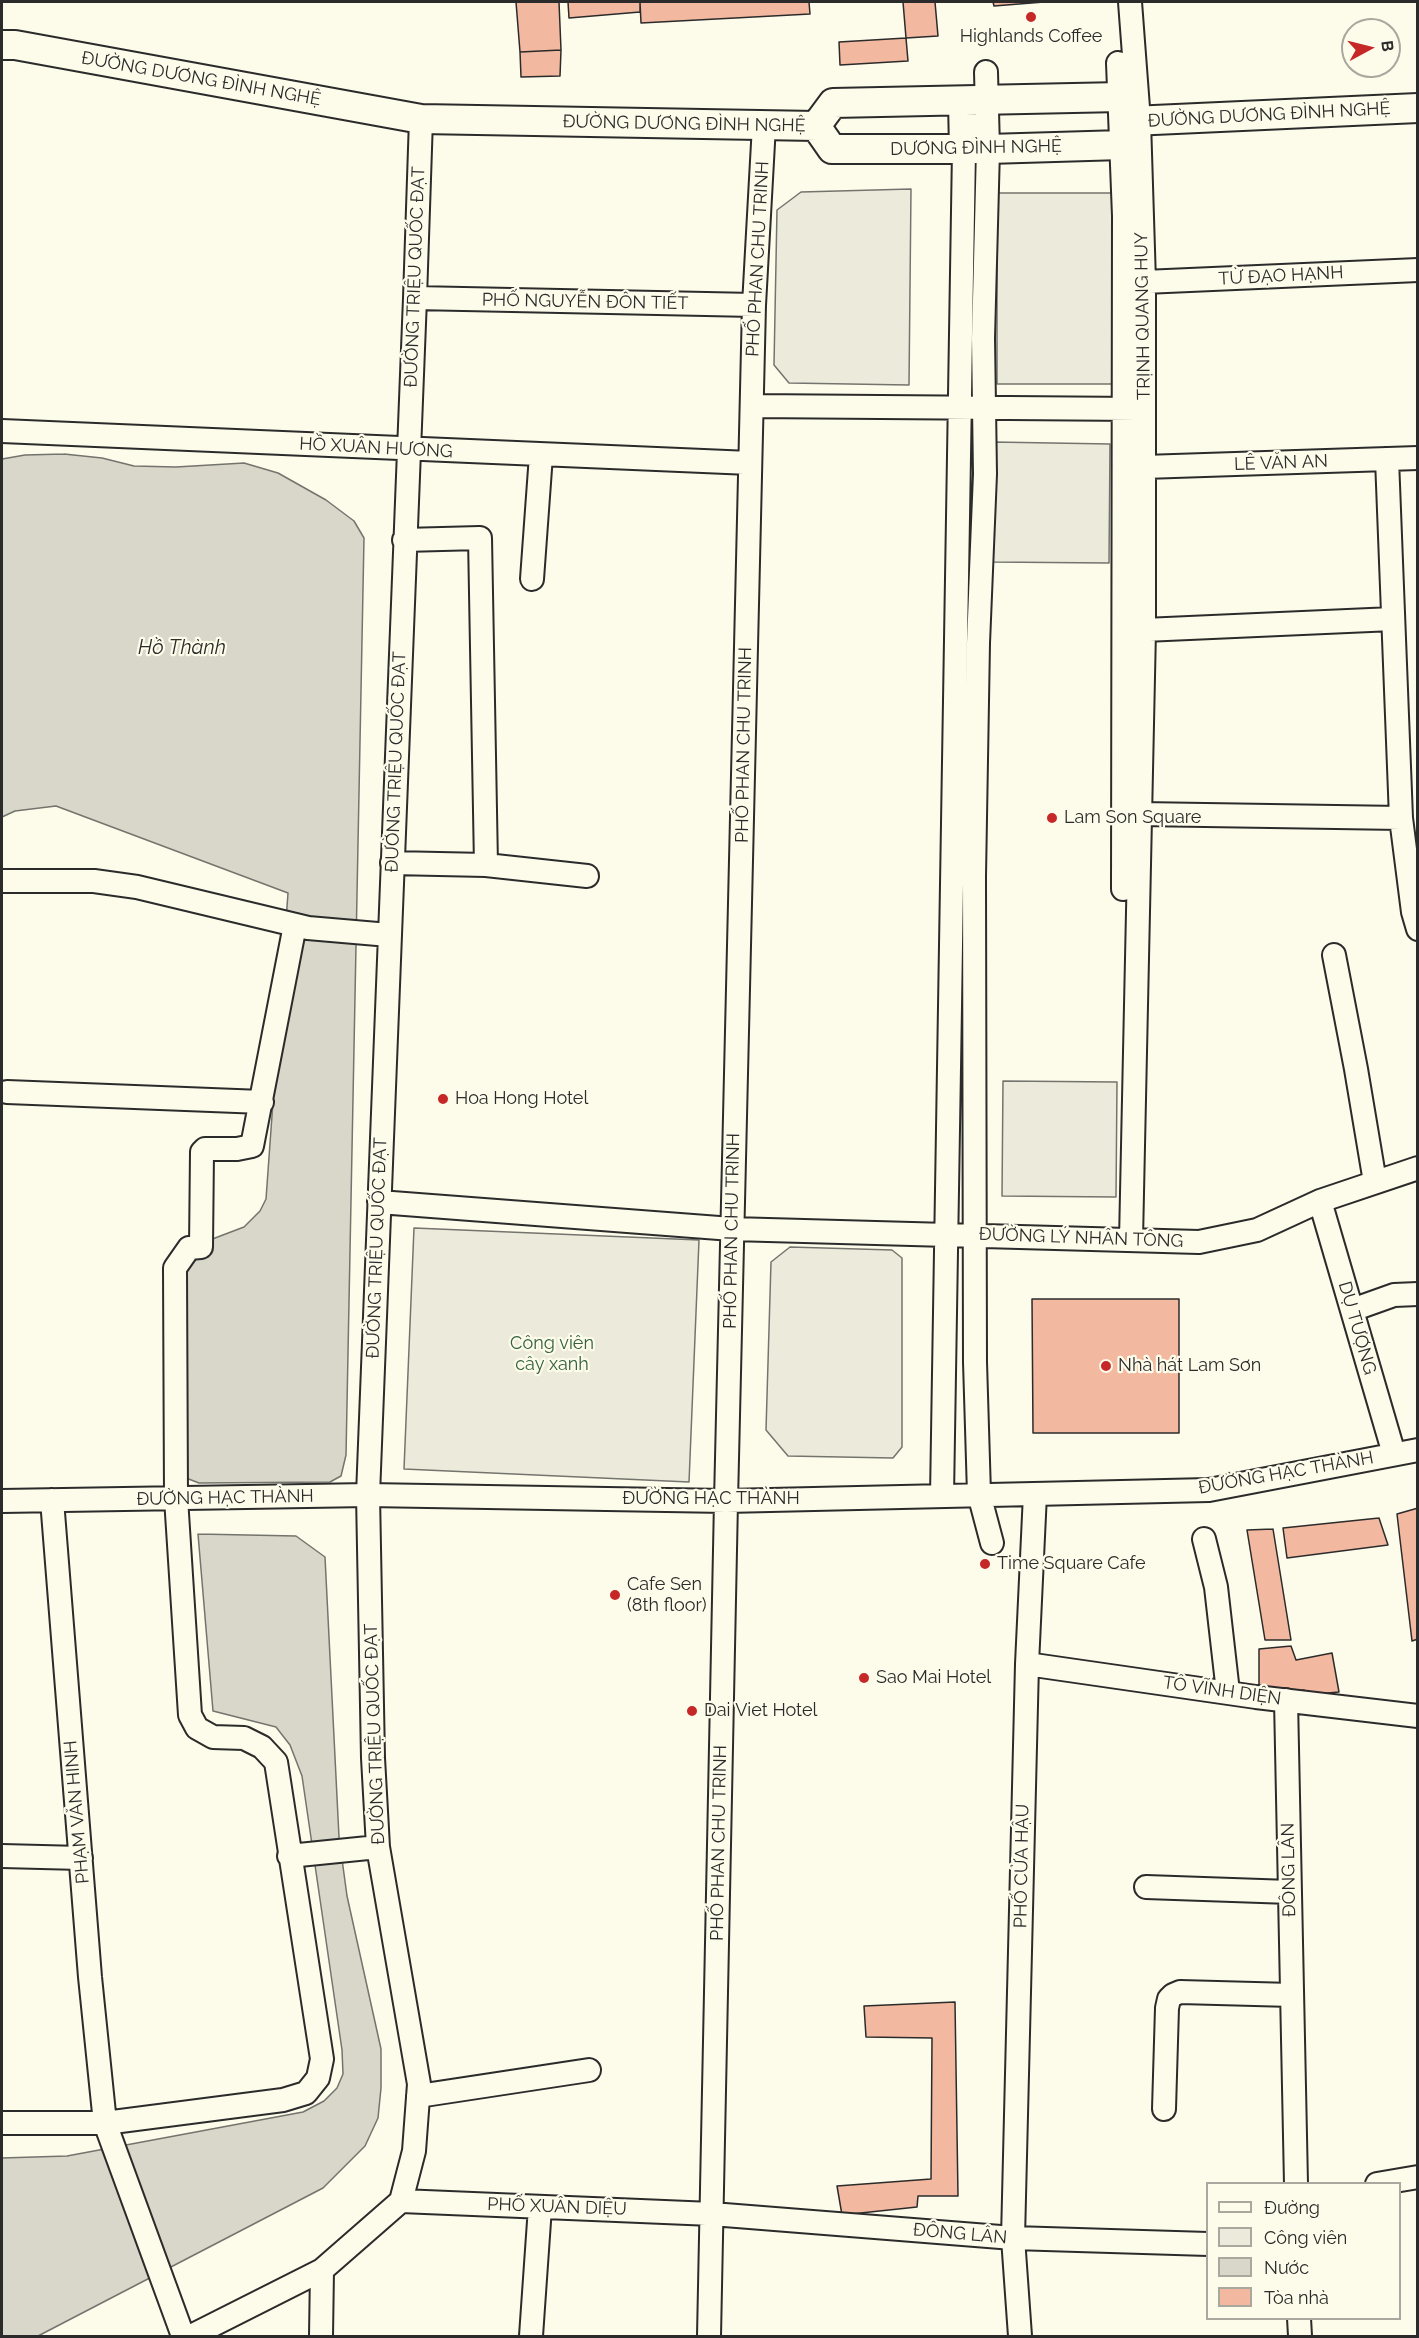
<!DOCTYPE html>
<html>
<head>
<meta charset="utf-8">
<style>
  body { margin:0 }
  #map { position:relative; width:1419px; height:2338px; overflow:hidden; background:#fdfbea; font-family:Raleway,sans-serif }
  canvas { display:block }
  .frame { position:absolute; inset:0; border:3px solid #2b2b2b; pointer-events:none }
  .legend { position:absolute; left:1206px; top:2182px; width:195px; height:138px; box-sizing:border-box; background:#fdfbea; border:2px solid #a9a89e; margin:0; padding:8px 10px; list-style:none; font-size:18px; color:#2b2b2b }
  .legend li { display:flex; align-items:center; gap:12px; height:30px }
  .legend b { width:30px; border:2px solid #a9a89e }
  .north { position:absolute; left:1341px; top:18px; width:60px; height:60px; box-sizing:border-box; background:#fdfbea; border:2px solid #a9a89e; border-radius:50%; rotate:83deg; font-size:16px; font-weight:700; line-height:24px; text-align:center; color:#2b2b2b }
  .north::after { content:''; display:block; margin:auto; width:21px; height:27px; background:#c62828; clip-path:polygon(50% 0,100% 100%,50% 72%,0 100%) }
</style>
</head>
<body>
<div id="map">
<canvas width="1419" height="2338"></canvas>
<div class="frame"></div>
<ul class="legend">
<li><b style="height:8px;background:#fdfbea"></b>Đường</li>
<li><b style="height:16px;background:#ecebdb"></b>Công viên</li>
<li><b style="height:16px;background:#d8d7c9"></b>Nước</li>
<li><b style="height:16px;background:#f2b8a0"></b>Tòa nhà</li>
</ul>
<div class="north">B</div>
</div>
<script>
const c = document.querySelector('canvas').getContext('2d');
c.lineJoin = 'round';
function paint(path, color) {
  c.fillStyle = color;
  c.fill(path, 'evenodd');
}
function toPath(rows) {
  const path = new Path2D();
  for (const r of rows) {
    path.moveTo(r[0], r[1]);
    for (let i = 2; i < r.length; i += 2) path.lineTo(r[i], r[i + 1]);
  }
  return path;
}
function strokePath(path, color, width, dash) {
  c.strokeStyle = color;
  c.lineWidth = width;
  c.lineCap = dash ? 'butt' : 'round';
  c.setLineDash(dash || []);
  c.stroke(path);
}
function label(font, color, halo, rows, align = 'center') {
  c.font = font + ' Raleway,sans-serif';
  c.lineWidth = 4.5;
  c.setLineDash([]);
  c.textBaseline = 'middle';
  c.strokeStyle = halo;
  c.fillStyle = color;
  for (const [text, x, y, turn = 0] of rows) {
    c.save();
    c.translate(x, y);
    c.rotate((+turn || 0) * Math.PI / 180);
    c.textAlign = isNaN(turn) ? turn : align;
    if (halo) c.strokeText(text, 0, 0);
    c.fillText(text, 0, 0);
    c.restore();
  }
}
const green = toPath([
  [911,189,909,385,789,383,774,365,777,210,801,192,911,189],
  [997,193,1118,193,1118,384,997,384,997,193],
  [993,442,1110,444,1109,563,991,562,993,442],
  [1003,1081,1117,1082,1116,1197,1002,1196,1003,1081],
  [414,1228,699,1240,689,1482,404,1469,414,1228],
  [790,1247,892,1250,902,1258,902,1447,893,1458,788,1456,766,1430,771,1262,790,1247]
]);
paint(green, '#ecebdb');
strokePath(green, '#74746e', 1.5);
const water = toPath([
  [64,454,102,458,134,466,176,467,244,463,278,473,326,500,354,521,364,538,346,1455,341,1476,330,1482,199,1483,186,1478,186,1249,244,1227,260,1211,266,1199,288,893,56,806,15,811,2,817,2,459,25,455,64,454],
  [198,1534,296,1536,325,1557,339,1837,347,1896,381,2049,381,2088,378,2118,365,2146,323,2188,38,2336,2,2336,2,2158,67,2156,303,2112,324,2101,337,2088,343,2074,342,2050,302,1776,290,1745,276,1727,213,1711,198,1534]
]);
paint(water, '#d8d7c9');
strokePath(water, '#74746e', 1.5);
const building = toPath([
  [516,2,559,2,561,50,520,52,516,2],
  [568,2,640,2,640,12,569,18,568,2],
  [640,2,809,2,810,14,641,23,640,2],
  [903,2,935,2,938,36,906,38,903,2],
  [993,2,1044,2,994,6,993,2],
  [906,38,908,61,840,65,839,42,906,38],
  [561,50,560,76,521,77,520,52,561,50],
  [1032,1299,1179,1299,1179,1433,1033,1433,1032,1299],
  [1418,1508,1418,1639,1412,1641,1397,1514,1418,1508],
  [1379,1518,1388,1545,1287,1558,1283,1528,1379,1518],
  [1273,1529,1291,1640,1265,1640,1247,1530,1273,1529],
  [1291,1646,1296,1660,1332,1653,1339,1692,1307,1695,1304,1690,1287,1694,1284,1688,1259,1691,1259,1649,1291,1646],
  [955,2002,958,2196,918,2196,917,2207,842,2215,837,2186,931,2179,932,2038,866,2037,864,2006,955,2002]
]);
paint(building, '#f2b8a0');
strokePath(building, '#2b2b2b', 1.5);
const minor = toPath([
  [1130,2,1139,121,1144,282,1144,630,1131,1240],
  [1118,63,1124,216,1123,889],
  [986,72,988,149,983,338,985,474,978,643,974,876,975,1362,979,1494,992,1543],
  [1144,282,1418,270],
  [415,298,754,305],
  [752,406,1137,409],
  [2,431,750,463],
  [1387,459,1401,818,1413,912,1418,929],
  [1144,467,1418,458],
  [404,540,480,538,486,865],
  [532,579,541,455],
  [1144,630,1393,619],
  [1140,814,1401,818],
  [392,863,486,865,587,876],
  [2,881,94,881,137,887,308,928,389,935],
  [1334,955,1356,1069,1375,1182],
  [7,1092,262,1102],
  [1320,1201,1394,1454],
  [379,1202,732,1229,1199,1242,1257,1230,1320,1201,1418,1168],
  [1352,1310,1394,1295,1418,1294],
  [942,1496,964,150],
  [52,1500,90,1977,105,2123,183,2336],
  [2,1501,368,1495,726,1501,1209,1490,1418,1450],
  [1204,1539,1216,1587,1228,1692],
  [1027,1664,1256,1697,1418,1716],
  [1286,1700,1296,2184],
  [2,1856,81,1858],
  [289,1856,378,1847],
  [1146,1887,1290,1892],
  [418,2096,589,2070],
  [1164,2109,1167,2008,1169,1999,1173,1995,1180,1992,1292,1995],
  [2,2123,105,2123,283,2100,306,2093,318,2078,322,2059,276,1762,262,1747,244,1738,213,1737,197,1728,190,1715,176,1498,175,1268,189,1248,201,1247,202,1152,205,1149,237,1149,252,1146,295,925],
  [1377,2184,1418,2177],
  [401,2201,712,2214,1013,2238,1208,2244],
  [1299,2318,1300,2336],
  [191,2336,322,2270],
  [321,2336,322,2270,401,2201,414,2151,419,2084,378,1847,373,1758,368,1495,415,298,421,119],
  [531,2336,540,2207],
  [709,2336,726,1501,754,305,764,125],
  [1020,2336,1013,2238,1027,1664,1035,1494]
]);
const major = toPath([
  [2,45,15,45,421,119,816,126],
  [963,101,964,150],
  [1132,121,1418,108],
  [816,126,832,149,988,149,1122,145,1132,121],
  [816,126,833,103,1121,97,1132,121]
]);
strokePath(minor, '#2b2b2b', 26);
strokePath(major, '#2b2b2b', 32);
strokePath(minor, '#fdfbea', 22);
strokePath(major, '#fdfbea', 28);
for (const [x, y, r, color] of [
  [1031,17,6,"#c62828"],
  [1052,818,6,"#c62828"],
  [443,1099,6,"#c62828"],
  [1106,1366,6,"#c62828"],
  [985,1564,6,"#c62828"],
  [615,1595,6,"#c62828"],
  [864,1678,6,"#c62828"],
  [692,1711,6,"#c62828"]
]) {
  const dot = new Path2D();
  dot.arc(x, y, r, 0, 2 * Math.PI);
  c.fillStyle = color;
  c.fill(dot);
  strokePath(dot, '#fdfbea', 2);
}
label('18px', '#2b2b2b', '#fdfbea', [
  ["Highlands Coffee",1031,37,"center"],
  ["Lam Son Square",1064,818],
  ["Hoa Hong Hotel",455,1099],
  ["Nhà hát Lam Sơn",1118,1366],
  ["Time Square Cafe",997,1564],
  ["Cafe Sen",627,1585],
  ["(8th floor)",627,1606],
  ["Sao Mai Hotel",876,1678],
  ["Dai Viet Hotel",704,1711]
], 'left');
label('18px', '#2b2b2b', '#fdfbea', [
  ["ĐƯỜNG DƯƠNG ĐÌNH NGHỆ",201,79,10],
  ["ĐƯỜNG DƯƠNG ĐÌNH NGHỆ",1269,115,-3],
  ["ĐƯỜNG DƯƠNG ĐÌNH NGHỆ",684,124,1],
  ["DƯƠNG ĐÌNH NGHỆ",976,148,-1],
  ["PHỐ PHAN CHU TRINH",758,259,-87],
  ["TỪ ĐẠO HẠNH",1281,276,-3],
  ["ĐƯỜNG TRIỆU QUỐC ĐẠT",415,277,-88],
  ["PHỐ NGUYỄN ĐÔN TIẾT",585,302,1],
  ["TRỊNH QUANG HUY",1143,316,-91],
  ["HỒ XUÂN HƯƠNG",376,448,3],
  ["LÊ VĂN AN",1281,463,-2],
  ["PHỐ PHAN CHU TRINH",744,745,-89],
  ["ĐƯỜNG TRIỆU QUỐC ĐẠT",396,762,-88],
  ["PHỐ PHAN CHU TRINH",732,1231,-89],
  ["ĐƯỜNG LÝ NHÂN TÔNG",1081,1238,2],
  ["ĐƯỜNG TRIỆU QUỐC ĐẠT",377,1248,-88],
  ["DỤ TƯỢNG",1357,1328,74],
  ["ĐƯỜNG HẠC THÀNH",1286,1473,-10],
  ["ĐƯỜNG HẠC THÀNH",225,1498,-1],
  ["ĐƯỜNG HẠC THÀNH",711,1499],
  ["TÔ VĨNH DIỆN",1222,1691,8],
  ["ĐƯỜNG TRIỆU QUỐC ĐẠT",375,1734,-92],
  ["PHẠM VĂN HINH",77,1812,-95],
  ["PHỐ PHAN CHU TRINH",719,1843,-89],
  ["PHỐ CỬA HẬU",1022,1866,-89],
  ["ĐÔNG LÂN",1289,1870,-91],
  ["PHỐ XUÂN DIỆU",557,2207,2],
  ["ĐÔNG LÂN",960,2234,5]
]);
label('18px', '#34623c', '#fdfbea', [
  ["Công viên",552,1344],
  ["cây xanh",552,1365]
]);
label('italic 20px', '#2b2b2b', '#fdfbea', [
  ["Hồ Thành",182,648]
]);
</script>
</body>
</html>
